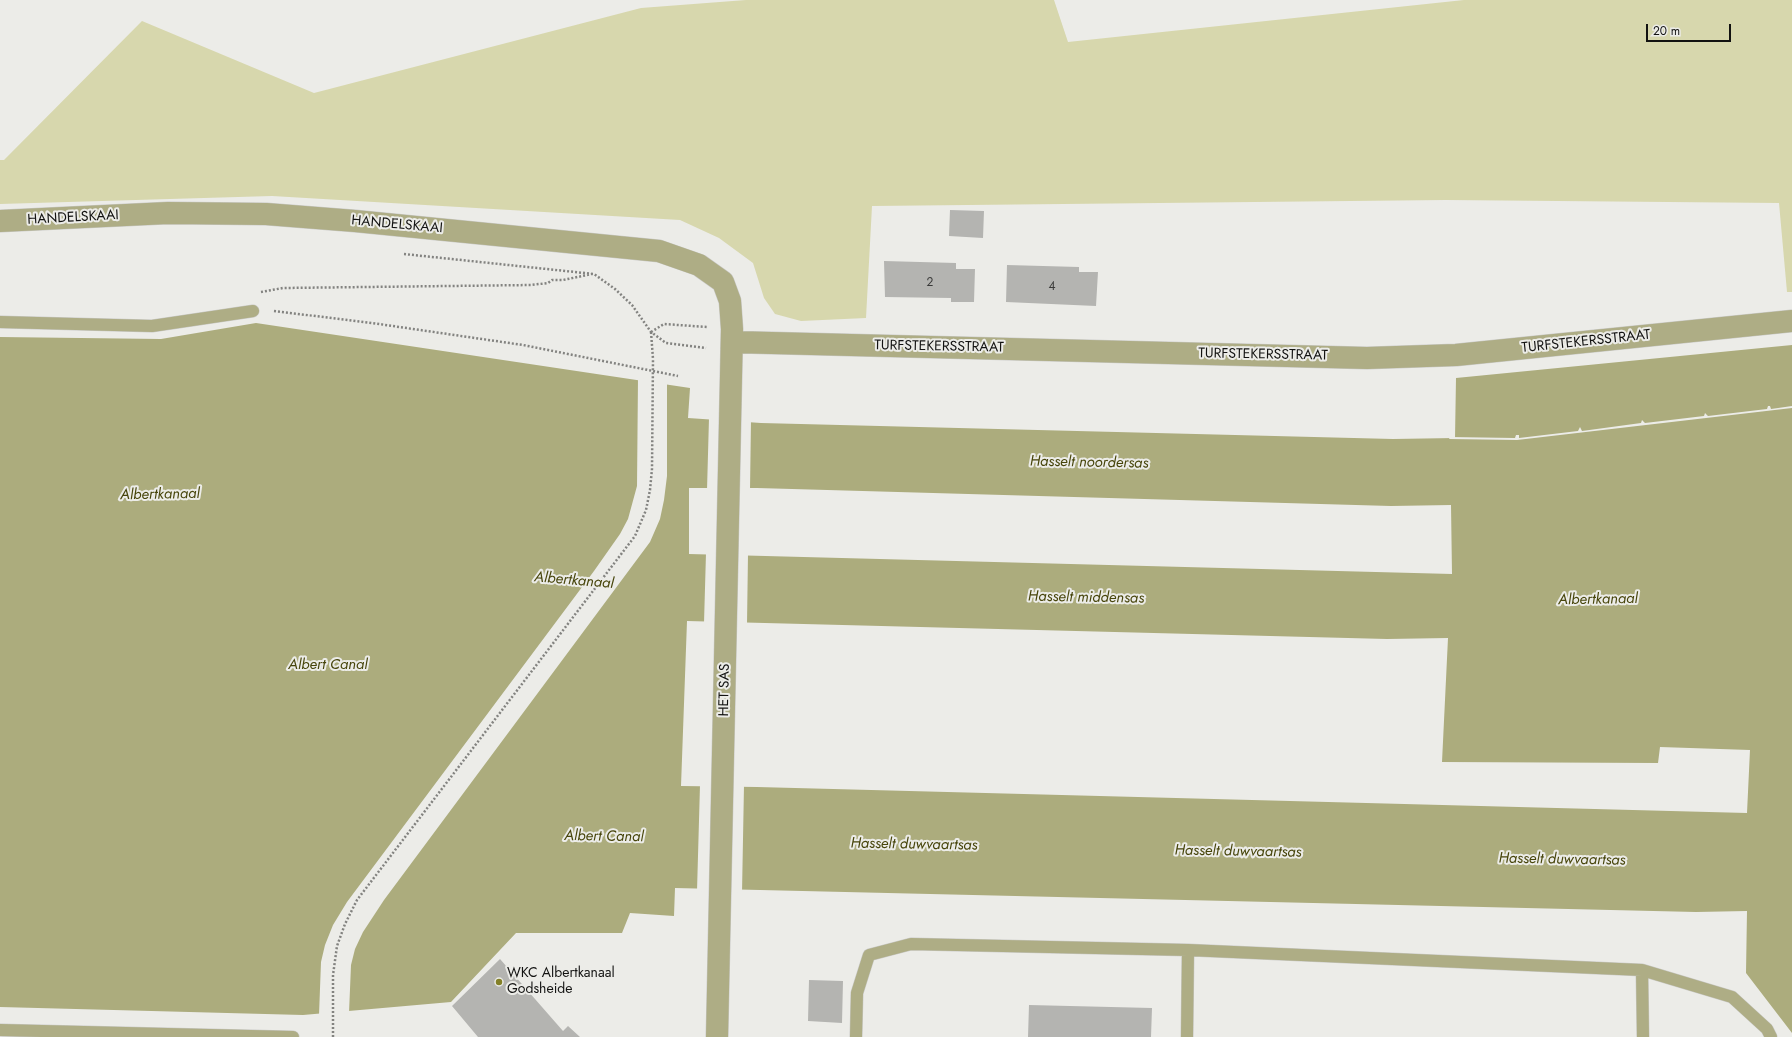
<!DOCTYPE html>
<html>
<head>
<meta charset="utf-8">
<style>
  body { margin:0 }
  #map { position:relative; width:1792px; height:1037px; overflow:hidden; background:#ecece8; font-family:Jost,sans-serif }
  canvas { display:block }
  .scale { position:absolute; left:1646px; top:24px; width:85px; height:18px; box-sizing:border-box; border:2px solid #121211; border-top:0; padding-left:5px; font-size:12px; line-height:14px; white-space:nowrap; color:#121211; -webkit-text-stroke:3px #ecece8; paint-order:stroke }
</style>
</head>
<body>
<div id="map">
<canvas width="1792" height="1037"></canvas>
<div class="scale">20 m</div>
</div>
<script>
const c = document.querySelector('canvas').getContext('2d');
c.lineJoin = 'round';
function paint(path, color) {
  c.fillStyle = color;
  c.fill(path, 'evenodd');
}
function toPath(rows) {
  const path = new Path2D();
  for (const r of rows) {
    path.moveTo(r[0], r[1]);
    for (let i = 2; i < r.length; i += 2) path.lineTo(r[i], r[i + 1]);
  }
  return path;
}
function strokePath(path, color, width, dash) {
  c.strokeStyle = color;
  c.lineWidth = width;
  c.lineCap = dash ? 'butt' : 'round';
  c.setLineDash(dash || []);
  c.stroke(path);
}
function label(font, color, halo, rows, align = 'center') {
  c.font = font + ' Jost,sans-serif';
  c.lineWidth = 4;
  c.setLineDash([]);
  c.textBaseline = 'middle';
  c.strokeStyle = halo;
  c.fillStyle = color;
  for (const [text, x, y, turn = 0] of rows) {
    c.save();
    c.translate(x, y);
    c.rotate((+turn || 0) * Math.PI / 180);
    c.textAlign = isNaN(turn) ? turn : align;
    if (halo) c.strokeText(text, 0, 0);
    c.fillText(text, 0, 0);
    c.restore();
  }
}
paint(toPath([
  [746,0,1054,0,1068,42,1464,0,1792,0,1792,292,1787,292,1779,203,1446,200,872,206,866,318,801,321,775,314,764,298,753,263,719,238,680,220,272,196,0,204,0,160,4,160,142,21,314,93,641,8]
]), '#d7d7ad');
paint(toPath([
  [256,323,690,388,688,418,761,423,1393,439,1455,438,1456,378,1792,345,1792,1033,1746,973,1747,911,1696,912,675,888,674,916,630,913,622,933,516,933,451,1002,303,1015,0,1007,0,337,161,339],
  [689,488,757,488,1391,506,1451,505,1452,574,689,554],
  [687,621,1387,639,1448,638,1442,762,1658,763,1660,747,1750,750,1747,813,757,787,681,786]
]), '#acac7d');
paint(toPath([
  [638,378,667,383,667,476,664,500,660,519,650,542,384,900,363,932,355,949,351,965,349,1013,319,1015,321,962,325,945,333,925,347,902,594,571,620,534,628,519,637,486],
  [1768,406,1770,406,1771,409,1792,406,1792,408,1517,440,1449,439,1450,437,1515,438,1516,435,1519,435,1519,438,1578,431,1580,427,1582,431,1641,423,1642,420,1645,423,1704,416,1705,413,1708,416,1767,409],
  [709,418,751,420,750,490,707,490],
  [706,553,748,554,747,624,704,623],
  [700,785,744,785,742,893,697,891]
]), '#ecece8');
paint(toPath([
  [950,210,984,211,983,238,949,236],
  [884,261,956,263,956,269,975,269,974,302,951,302,951,298,885,297],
  [1007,265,1079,267,1079,272,1098,272,1096,306,1006,302],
  [500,959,563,1031,568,1026,580,1037,478,1037,452,1006],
  [809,980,843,981,842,1023,808,1021],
  [1029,1005,1152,1008,1151,1037,1028,1037]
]), '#b4b4b1');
const lane = toPath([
  [0,322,152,326,253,311],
  [1642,970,1732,997,1767,1029,1771,1037],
  [0,1030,293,1037],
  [856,1037,857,993,869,955,911,944,1188,950],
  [1187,1037,1188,950,1642,970,1643,1037]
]);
const street = toPath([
  [0,221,168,213,266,214,355,221,659,251,699,265,723,282,730,301,732,329,717,1037],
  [732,342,1367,358,1456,355,1792,321]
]);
strokePath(lane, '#c9c9c6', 13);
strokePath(street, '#c9c9c6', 23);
strokePath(toPath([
  [404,254,594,274,615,289,632,305,651,332,666,343,706,348],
  [261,292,283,288,531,285,548,283,552,280,563,280,592,274],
  [274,311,372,323,523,345,678,376],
  [651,332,664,324,707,327],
  [651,332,653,359]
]), '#838380', 2.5, [2, 2]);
strokePath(lane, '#aead85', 12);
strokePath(street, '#aead85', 22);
strokePath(toPath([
  [333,1037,333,975,337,946,345,924,357,900,635,536,646,510,650,490,652,469,653,359]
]), '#838380', 2.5, [2, 2]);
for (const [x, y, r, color] of [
  [499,982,4,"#838028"]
]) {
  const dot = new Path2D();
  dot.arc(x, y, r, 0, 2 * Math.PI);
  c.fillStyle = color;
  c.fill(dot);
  strokePath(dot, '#ecece8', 1.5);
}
label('12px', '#3a3a39', null, [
  ["2",930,283],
  ["4",1052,287]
]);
label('14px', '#121211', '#ecece8', [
  ["HANDELSKAAI",73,218,-3],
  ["HANDELSKAAI",397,225,5],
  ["TURFSTEKERSSTRAAT",1586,342,-6],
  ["TURFSTEKERSSTRAAT",939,347,1],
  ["TURFSTEKERSSTRAAT",1263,355,1],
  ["HET SAS",725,690,-89]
]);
label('14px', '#121211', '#ecece8', [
  ["WKC Albertkanaal",507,974],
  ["Godsheide",507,990]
], 'left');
label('italic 15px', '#47450b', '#ecece8', [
  ["Hasselt noordersas",1089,463,1],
  ["Albertkanaal",160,495,-1],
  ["Albertkanaal",574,581,5],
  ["Hasselt middensas",1086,598,1],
  ["Albertkanaal",1598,600,-1],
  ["Albert Canal",328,665],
  ["Albert Canal",604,837,1],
  ["Hasselt duwvaartsas",914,845,1],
  ["Hasselt duwvaartsas",1238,852,1],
  ["Hasselt duwvaartsas",1562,860,1]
]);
</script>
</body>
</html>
